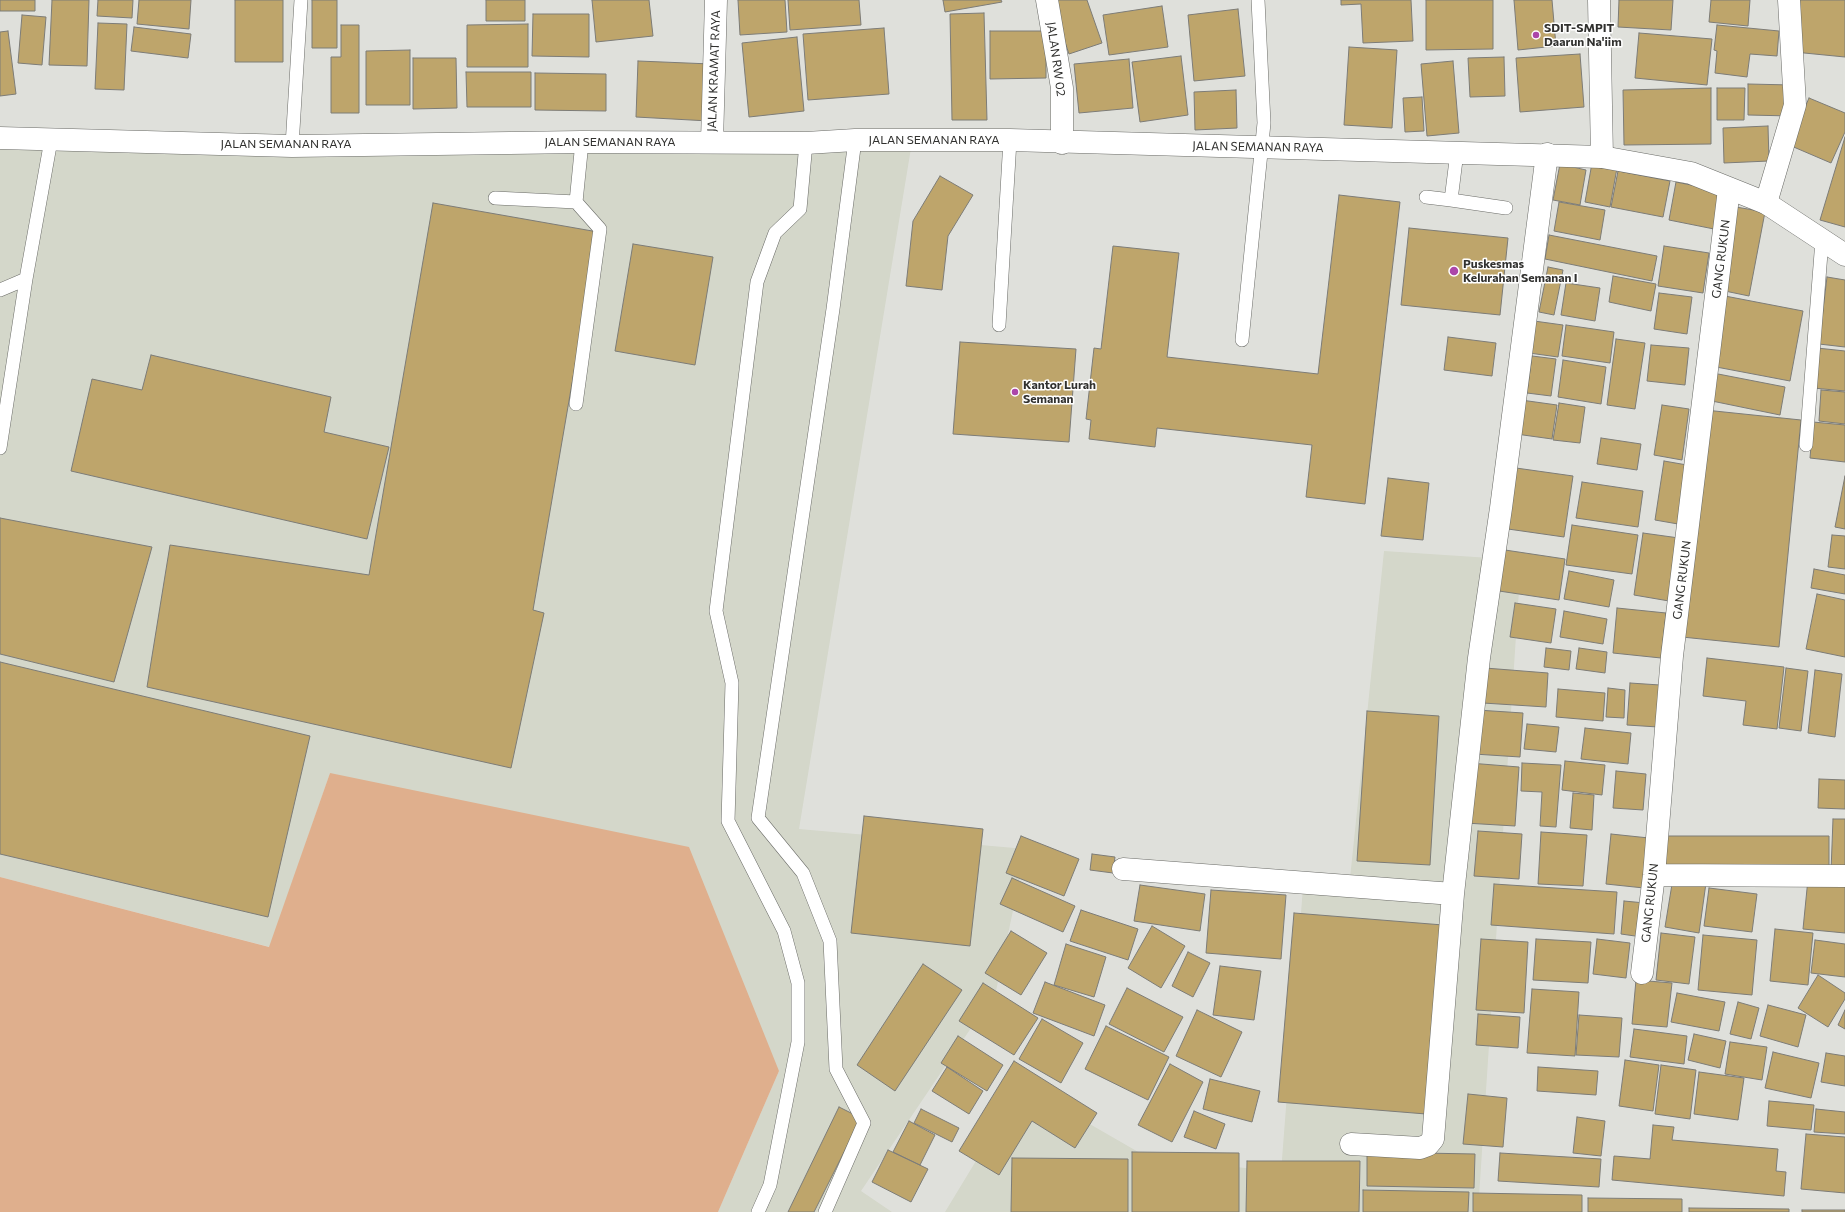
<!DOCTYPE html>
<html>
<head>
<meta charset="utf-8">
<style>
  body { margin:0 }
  canvas { display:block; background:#dfe0db }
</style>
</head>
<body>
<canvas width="1845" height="1212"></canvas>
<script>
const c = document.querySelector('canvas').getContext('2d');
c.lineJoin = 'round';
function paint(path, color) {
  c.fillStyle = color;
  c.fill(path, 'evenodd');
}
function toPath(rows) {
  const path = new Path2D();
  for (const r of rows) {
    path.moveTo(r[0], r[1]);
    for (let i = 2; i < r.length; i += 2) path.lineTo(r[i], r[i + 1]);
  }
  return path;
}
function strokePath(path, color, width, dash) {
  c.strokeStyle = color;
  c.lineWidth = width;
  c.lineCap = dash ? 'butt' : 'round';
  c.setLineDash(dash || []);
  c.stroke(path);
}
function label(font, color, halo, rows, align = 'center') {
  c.font = font + ' Commissioner,sans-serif';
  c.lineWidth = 3;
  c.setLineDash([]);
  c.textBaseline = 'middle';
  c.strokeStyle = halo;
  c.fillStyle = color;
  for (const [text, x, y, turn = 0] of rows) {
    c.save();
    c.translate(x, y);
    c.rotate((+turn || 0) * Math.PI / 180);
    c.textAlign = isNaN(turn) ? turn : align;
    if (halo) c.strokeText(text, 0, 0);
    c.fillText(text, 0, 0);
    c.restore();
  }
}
paint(toPath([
  [0,133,913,136,799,829,1026,849,996,991,861,1191,892,1212,718,1212,779,1071,330,773,270,947,0,877],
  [1384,551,1521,560,1478,1212,945,1212,1022,1085,1147,1157,1281,1172,1303,887,1349,888]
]), '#d4d7ca');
paint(toPath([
  [330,773,689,847,779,1071,718,1212,0,1212,0,877,269,947]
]), '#dfaf8d');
const building = toPath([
  [0,0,35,0,35,11,0,11,0,0],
  [52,0,89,0,87,66,49,65,52,0],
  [98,0,133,0,132,18,97,16,98,0],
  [139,0,191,0,189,29,137,24,139,0],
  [235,0,283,0,283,62,235,62,235,0],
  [312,0,337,0,337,48,312,48,312,0],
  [486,0,525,0,525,21,486,21,486,0],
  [592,0,649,0,653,36,596,42,592,0],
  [738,0,785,0,787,32,740,35,738,0],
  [788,0,859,0,861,25,790,30,788,0],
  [943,0,1001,0,1002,2,945,12,943,0],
  [1051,0,1087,0,1102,43,1069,54,1051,0],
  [1341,0,1411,0,1413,41,1363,43,1361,4,1341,5,1341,0],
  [1426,0,1493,0,1493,49,1426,50,1426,0],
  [1514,0,1552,0,1556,46,1518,50,1514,0],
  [1619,0,1673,0,1671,30,1618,27,1619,0],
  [1711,0,1750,0,1748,26,1709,22,1711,0],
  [1799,0,1845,0,1845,57,1794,52,1799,0],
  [1162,6,1168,47,1109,55,1103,15,1162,6],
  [1238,9,1245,76,1194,81,1188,15,1238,9],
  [984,13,987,120,952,120,950,14,984,13],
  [533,14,589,14,589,57,532,56,533,14],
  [22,15,46,17,42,65,18,63,22,15],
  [98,23,127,24,124,90,95,89,98,23],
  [528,24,528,67,467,67,467,25,528,24],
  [341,25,359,25,359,113,331,113,331,57,341,57,341,25],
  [1717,25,1779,31,1777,56,1750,54,1747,77,1715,73,1717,51,1714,50,1717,25],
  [134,27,191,34,188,58,131,51,134,27],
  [884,28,889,94,808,100,803,34,884,28],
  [8,31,16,94,0,96,0,32,8,31],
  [990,31,1046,31,1046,78,990,79,990,31],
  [1639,33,1712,39,1707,85,1635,78,1639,33],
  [797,37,804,111,749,117,742,43,797,37],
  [1349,47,1397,50,1392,128,1344,125,1349,47],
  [410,50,410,105,366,105,366,51,410,50],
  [1580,54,1584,107,1520,112,1516,58,1580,54],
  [1181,56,1188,115,1140,122,1132,62,1181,56],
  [1504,57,1505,96,1470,97,1468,58,1504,57],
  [413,58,456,58,457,108,413,109,413,58],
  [1129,59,1133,108,1079,113,1074,64,1129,59],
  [638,61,711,64,709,121,636,117,638,61],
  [1453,61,1459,133,1427,136,1421,64,1453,61],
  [466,72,531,72,531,107,467,107,466,72],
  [535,73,606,74,606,111,535,110,535,73],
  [1748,84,1792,85,1791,116,1748,115,1748,84],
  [1711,88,1711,144,1624,145,1623,90,1711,88],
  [1717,88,1745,88,1744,120,1717,120,1717,88],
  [1236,90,1237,128,1195,130,1194,92,1236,90],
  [1422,97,1424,131,1405,132,1403,98,1422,97],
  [1809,98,1845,113,1845,132,1831,163,1789,145,1809,98],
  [1768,126,1769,161,1724,163,1723,128,1768,126],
  [1845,137,1845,227,1820,220,1845,137],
  [1592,163,1617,168,1610,207,1585,202,1592,163],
  [1560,164,1586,170,1580,205,1553,200,1560,164],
  [1618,171,1670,181,1663,217,1611,207,1618,171],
  [940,176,973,195,948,236,942,290,906,286,913,221,940,176],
  [1676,182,1721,191,1714,229,1669,220,1676,182],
  [1339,195,1400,202,1365,504,1306,497,1312,445,1157,428,1155,447,1089,439,1091,420,1086,419,1094,348,1101,349,1113,246,1179,253,1167,357,1318,374,1339,195],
  [1559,202,1605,210,1600,240,1554,231,1559,202],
  [433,203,598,232,533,610,544,613,511,768,147,687,170,545,369,575,433,203],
  [1736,207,1765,212,1749,296,1720,290,1736,207],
  [1409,228,1508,238,1500,315,1401,305,1409,228],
  [1549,235,1657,256,1652,281,1545,259,1549,235],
  [633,244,713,257,695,365,615,351,633,244],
  [1664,246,1709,253,1703,293,1658,286,1664,246],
  [1548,267,1563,270,1554,315,1539,312,1548,267],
  [1613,276,1656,284,1651,311,1609,302,1613,276],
  [1827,277,1845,280,1845,347,1819,344,1827,277],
  [1566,283,1600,288,1595,321,1561,315,1566,283],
  [1659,293,1692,297,1687,334,1654,329,1659,293],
  [1725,296,1803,311,1790,381,1711,366,1725,296],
  [1534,321,1563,325,1558,357,1529,353,1534,321],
  [1566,325,1614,332,1610,363,1562,356,1566,325],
  [1448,337,1496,343,1492,376,1444,370,1448,337],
  [1616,339,1645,343,1635,409,1607,405,1616,339],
  [960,342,1076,349,1069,442,953,434,960,342],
  [1651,345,1689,348,1685,385,1647,381,1651,345],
  [1817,348,1845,351,1845,391,1813,388,1817,348],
  [151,355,331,397,324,432,389,447,367,539,71,471,92,379,142,390,151,355],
  [1532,356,1556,359,1551,396,1527,393,1532,356],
  [1563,360,1606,367,1601,404,1558,397,1563,360],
  [1713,373,1785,387,1780,415,1707,400,1713,373],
  [1821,390,1845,392,1845,424,1819,421,1821,390],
  [1521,400,1557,405,1552,439,1516,434,1521,400],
  [1559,403,1585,407,1580,443,1553,440,1559,403],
  [1662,405,1689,409,1682,460,1654,455,1662,405],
  [1705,410,1801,420,1779,647,1682,637,1705,410],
  [1813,422,1845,425,1845,462,1810,458,1813,422],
  [1601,438,1641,444,1637,470,1597,464,1601,438],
  [1664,461,1687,465,1678,524,1655,520,1664,461],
  [1516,468,1573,476,1564,537,1508,529,1516,468],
  [1845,476,1845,529,1835,527,1845,476],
  [1388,478,1429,483,1423,540,1381,536,1388,478],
  [1582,482,1643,491,1638,527,1576,518,1582,482],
  [0,518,152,547,114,682,0,654,0,518],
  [1572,525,1638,535,1632,574,1566,565,1572,525],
  [1643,533,1679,538,1669,601,1634,595,1643,533],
  [1832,535,1845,536,1845,569,1828,567,1832,535],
  [1505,550,1565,559,1559,600,1499,591,1505,550],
  [1814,569,1845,575,1845,594,1811,588,1814,569],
  [1569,571,1614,580,1609,607,1564,599,1569,571],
  [1817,594,1845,600,1845,657,1806,649,1817,594],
  [1515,603,1556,609,1551,643,1510,637,1515,603],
  [1617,608,1666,613,1661,658,1613,653,1617,608],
  [1564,611,1607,619,1603,644,1560,637,1564,611],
  [1546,648,1571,651,1569,670,1544,667,1546,648],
  [1579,648,1607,652,1605,673,1576,669,1579,648],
  [1707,658,1784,667,1777,729,1743,725,1746,701,1703,696,1707,658],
  [0,662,310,736,268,917,0,854,0,662],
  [1485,668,1548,673,1546,707,1483,703,1485,668],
  [1786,668,1808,671,1801,731,1779,728,1786,668],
  [1815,670,1842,674,1835,737,1808,733,1815,670],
  [1630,683,1660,685,1658,727,1627,725,1630,683],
  [1608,688,1625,690,1624,718,1606,717,1608,688],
  [1558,689,1605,693,1603,721,1556,717,1558,689],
  [1477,710,1523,713,1520,757,1474,754,1477,710],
  [1367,711,1439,716,1430,865,1357,861,1367,711],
  [1527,724,1559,727,1556,752,1524,749,1527,724],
  [1585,728,1631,733,1628,764,1581,759,1585,728],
  [1565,761,1605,765,1602,795,1562,790,1565,761],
  [1469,763,1519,767,1515,826,1465,823,1469,763],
  [1522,763,1561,765,1556,827,1540,826,1542,792,1521,791,1522,763],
  [1616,771,1646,774,1643,810,1613,808,1616,771],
  [1819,779,1845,780,1845,809,1818,808,1819,779],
  [1573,793,1594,795,1592,830,1570,828,1573,793],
  [864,816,983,829,970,946,851,933,864,816],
  [1833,819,1845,819,1845,872,1831,872,1833,819],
  [1478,831,1522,834,1519,879,1474,876,1478,831],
  [1541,832,1587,835,1583,886,1538,884,1541,832],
  [1611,834,1649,838,1644,888,1606,884,1611,834],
  [1021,836,1079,859,1064,896,1006,873,1021,836],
  [1663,836,1829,836,1829,871,1663,870,1663,836],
  [1092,854,1115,857,1113,873,1090,870,1092,854],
  [1012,878,1075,906,1063,932,1000,904,1012,878],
  [1673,878,1706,883,1699,933,1665,927,1673,878],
  [1808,879,1845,883,1845,933,1803,929,1808,879],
  [1494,884,1617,892,1614,934,1491,925,1494,884],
  [1140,885,1205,894,1200,931,1134,921,1140,885],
  [1709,888,1757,894,1752,932,1704,926,1709,888],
  [1211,890,1286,895,1281,959,1206,953,1211,890],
  [1624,901,1645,903,1642,937,1621,934,1624,901],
  [1081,910,1138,929,1128,960,1070,941,1081,910],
  [1294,913,1443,925,1426,1114,1278,1102,1294,913],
  [1152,926,1185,946,1161,988,1128,968,1152,926],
  [1775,929,1813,933,1808,985,1770,981,1775,929],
  [1011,931,1047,953,1021,995,985,973,1011,931],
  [1661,933,1695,937,1689,984,1656,980,1661,933],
  [1703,935,1757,940,1752,995,1698,990,1703,935],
  [1481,939,1528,942,1524,1013,1476,1010,1481,939],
  [1536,939,1591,942,1588,983,1533,980,1536,939],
  [1597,939,1630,943,1626,978,1593,974,1597,939],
  [1815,940,1845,944,1845,977,1811,973,1815,940],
  [1066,944,1106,957,1094,997,1054,985,1066,944],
  [1188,952,1210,963,1193,997,1172,986,1188,952],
  [923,964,962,990,895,1091,857,1065,923,964],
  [1220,966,1261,971,1254,1020,1213,1015,1220,966],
  [1818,975,1845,993,1845,999,1828,1027,1798,1008,1818,975],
  [1636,980,1672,983,1667,1027,1632,1024,1636,980],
  [1045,982,1105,1005,1094,1036,1033,1013,1045,982],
  [983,983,1038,1018,1014,1055,959,1021,983,983],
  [1127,988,1183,1017,1164,1052,1109,1024,1127,988],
  [1532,989,1579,992,1575,1056,1527,1053,1532,989],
  [1677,993,1725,1002,1719,1031,1671,1022,1677,993],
  [1738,1002,1759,1008,1751,1039,1730,1034,1738,1002],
  [1768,1005,1806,1015,1798,1047,1760,1036,1768,1005],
  [1197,1010,1242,1032,1221,1077,1176,1056,1197,1010],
  [1845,1010,1845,1029,1838,1025,1845,1010],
  [1478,1014,1520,1017,1518,1048,1476,1045,1478,1014],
  [1579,1015,1622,1018,1619,1057,1576,1055,1579,1015],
  [1042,1019,1083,1043,1061,1083,1019,1059,1042,1019],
  [1106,1026,1169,1057,1148,1100,1085,1069,1106,1026],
  [1634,1029,1687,1036,1684,1064,1630,1057,1634,1029],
  [1694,1034,1726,1041,1720,1068,1688,1060,1694,1034],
  [958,1036,1003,1065,987,1091,941,1063,958,1036],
  [1730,1042,1767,1047,1762,1080,1725,1074,1730,1042],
  [1773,1052,1819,1063,1811,1098,1765,1088,1773,1052],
  [1826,1053,1845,1056,1845,1086,1821,1082,1826,1053],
  [1625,1060,1659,1065,1653,1111,1619,1106,1625,1060],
  [1014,1061,1097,1113,1075,1148,1032,1121,999,1175,959,1151,1014,1061],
  [1170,1064,1203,1082,1172,1142,1138,1125,1170,1064],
  [1661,1065,1696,1070,1690,1119,1655,1114,1661,1065],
  [947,1067,983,1091,969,1114,932,1091,947,1067],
  [1538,1067,1598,1071,1596,1095,1537,1091,1538,1067],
  [1699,1072,1744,1078,1738,1120,1694,1114,1699,1072],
  [1210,1079,1260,1091,1252,1122,1203,1109,1210,1079],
  [1468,1094,1507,1098,1503,1147,1463,1144,1468,1094],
  [1769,1101,1814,1105,1811,1130,1767,1126,1769,1101],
  [839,1107,861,1118,814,1212,788,1212,839,1107],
  [921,1109,959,1128,952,1142,914,1123,921,1109],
  [1816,1109,1845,1112,1845,1134,1814,1132,1816,1109],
  [1194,1111,1225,1124,1216,1149,1184,1137,1194,1111],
  [1577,1117,1605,1121,1601,1156,1573,1153,1577,1117],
  [909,1121,935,1135,920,1165,893,1152,909,1121],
  [1653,1125,1674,1127,1672,1140,1778,1149,1776,1171,1786,1172,1784,1196,1612,1180,1614,1156,1650,1159,1653,1125],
  [1806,1134,1845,1137,1845,1193,1801,1189,1806,1134],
  [888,1150,928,1169,911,1202,872,1182,888,1150],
  [1132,1152,1239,1153,1239,1212,1132,1212,1132,1152],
  [1367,1152,1475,1154,1474,1188,1367,1186,1367,1152],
  [1500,1153,1601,1159,1599,1187,1498,1181,1500,1153],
  [1012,1158,1128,1159,1128,1212,1011,1212,1012,1158],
  [1247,1161,1360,1161,1359,1212,1246,1212,1247,1161],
  [1363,1190,1469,1192,1468,1212,1363,1212,1363,1190],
  [1473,1193,1582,1195,1582,1212,1473,1212,1473,1193],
  [1588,1198,1682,1199,1682,1212,1588,1212,1588,1198],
  [1689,1208,1789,1209,1789,1212,1689,1212,1689,1208],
  [1802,1210,1845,1210,1845,1212,1802,1212,1802,1210]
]);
paint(building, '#bea56b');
strokePath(building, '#7d7c77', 1);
const service = toPath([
  [292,146,301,0],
  [1457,152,1451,200,1506,208],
  [1426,197,1451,200],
  [495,198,576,202],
  [0,290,26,279],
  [999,325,1010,140],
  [1242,340,1264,123,1258,0],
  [576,404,600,229,576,202,582,142],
  [1806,445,1822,240],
  [0,448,26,279,51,140],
  [758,1212,770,1185,798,1042,798,983,784,931,728,821,732,683,716,611,757,282,775,233,800,209,806,143],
  [825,1212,864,1123,836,1069,830,941,803,873,758,818,833,309,855,140]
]);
const minor = toPath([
  [1047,0,1062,88,1062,143],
  [1599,0,1602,157],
  [712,142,716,0],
  [1766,203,1795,105,1789,0],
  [1123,869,1453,894],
  [1654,875,1845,876],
  [1642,973,1654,875,1672,656,1729,189],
  [1351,1144,1420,1148,1428,1145,1433,1139,1453,894,1479,658,1501,508,1547,154]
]);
const tertiary = toPath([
  [0,138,292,146,582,142,806,143,855,140,1010,140,1602,157,1691,173,1766,203,1845,255]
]);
strokePath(service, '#6a6b67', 14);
strokePath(minor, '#6a6b67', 23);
strokePath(tertiary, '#6a6b67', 23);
strokePath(service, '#fff', 13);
strokePath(minor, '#fff', 22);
strokePath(tertiary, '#fff', 22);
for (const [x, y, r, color] of [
  [1536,35,4,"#ac46aa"],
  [1454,271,5,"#ac46aa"],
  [1015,392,4,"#ac46aa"]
]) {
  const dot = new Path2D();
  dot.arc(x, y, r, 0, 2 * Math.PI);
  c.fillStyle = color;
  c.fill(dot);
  strokePath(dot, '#fff', 1.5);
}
label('bold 12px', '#31312f', '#fff', [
  ["SDIT-SMPIT",1544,28],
  ["Daarun Na'iim",1544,42],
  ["Puskesmas",1463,264],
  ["Kelurahan Semanan I",1463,278],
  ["Kantor Lurah",1023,385],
  ["Semanan",1023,399]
], 'left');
label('12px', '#31312f', '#fff', [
  ["JALAN RW 02",1056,59,82],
  ["JALAN KRAMAT RAYA",714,71,-88],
  ["JALAN SEMANAN RAYA",934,140],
  ["JALAN SEMANAN RAYA",610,142],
  ["JALAN SEMANAN RAYA",286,144],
  ["JALAN SEMANAN RAYA",1258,147,1],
  ["GANG RUKUN",1721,259,-83],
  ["GANG RUKUN",1682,580,-83],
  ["GANG RUKUN",1650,903,-84]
]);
</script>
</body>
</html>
